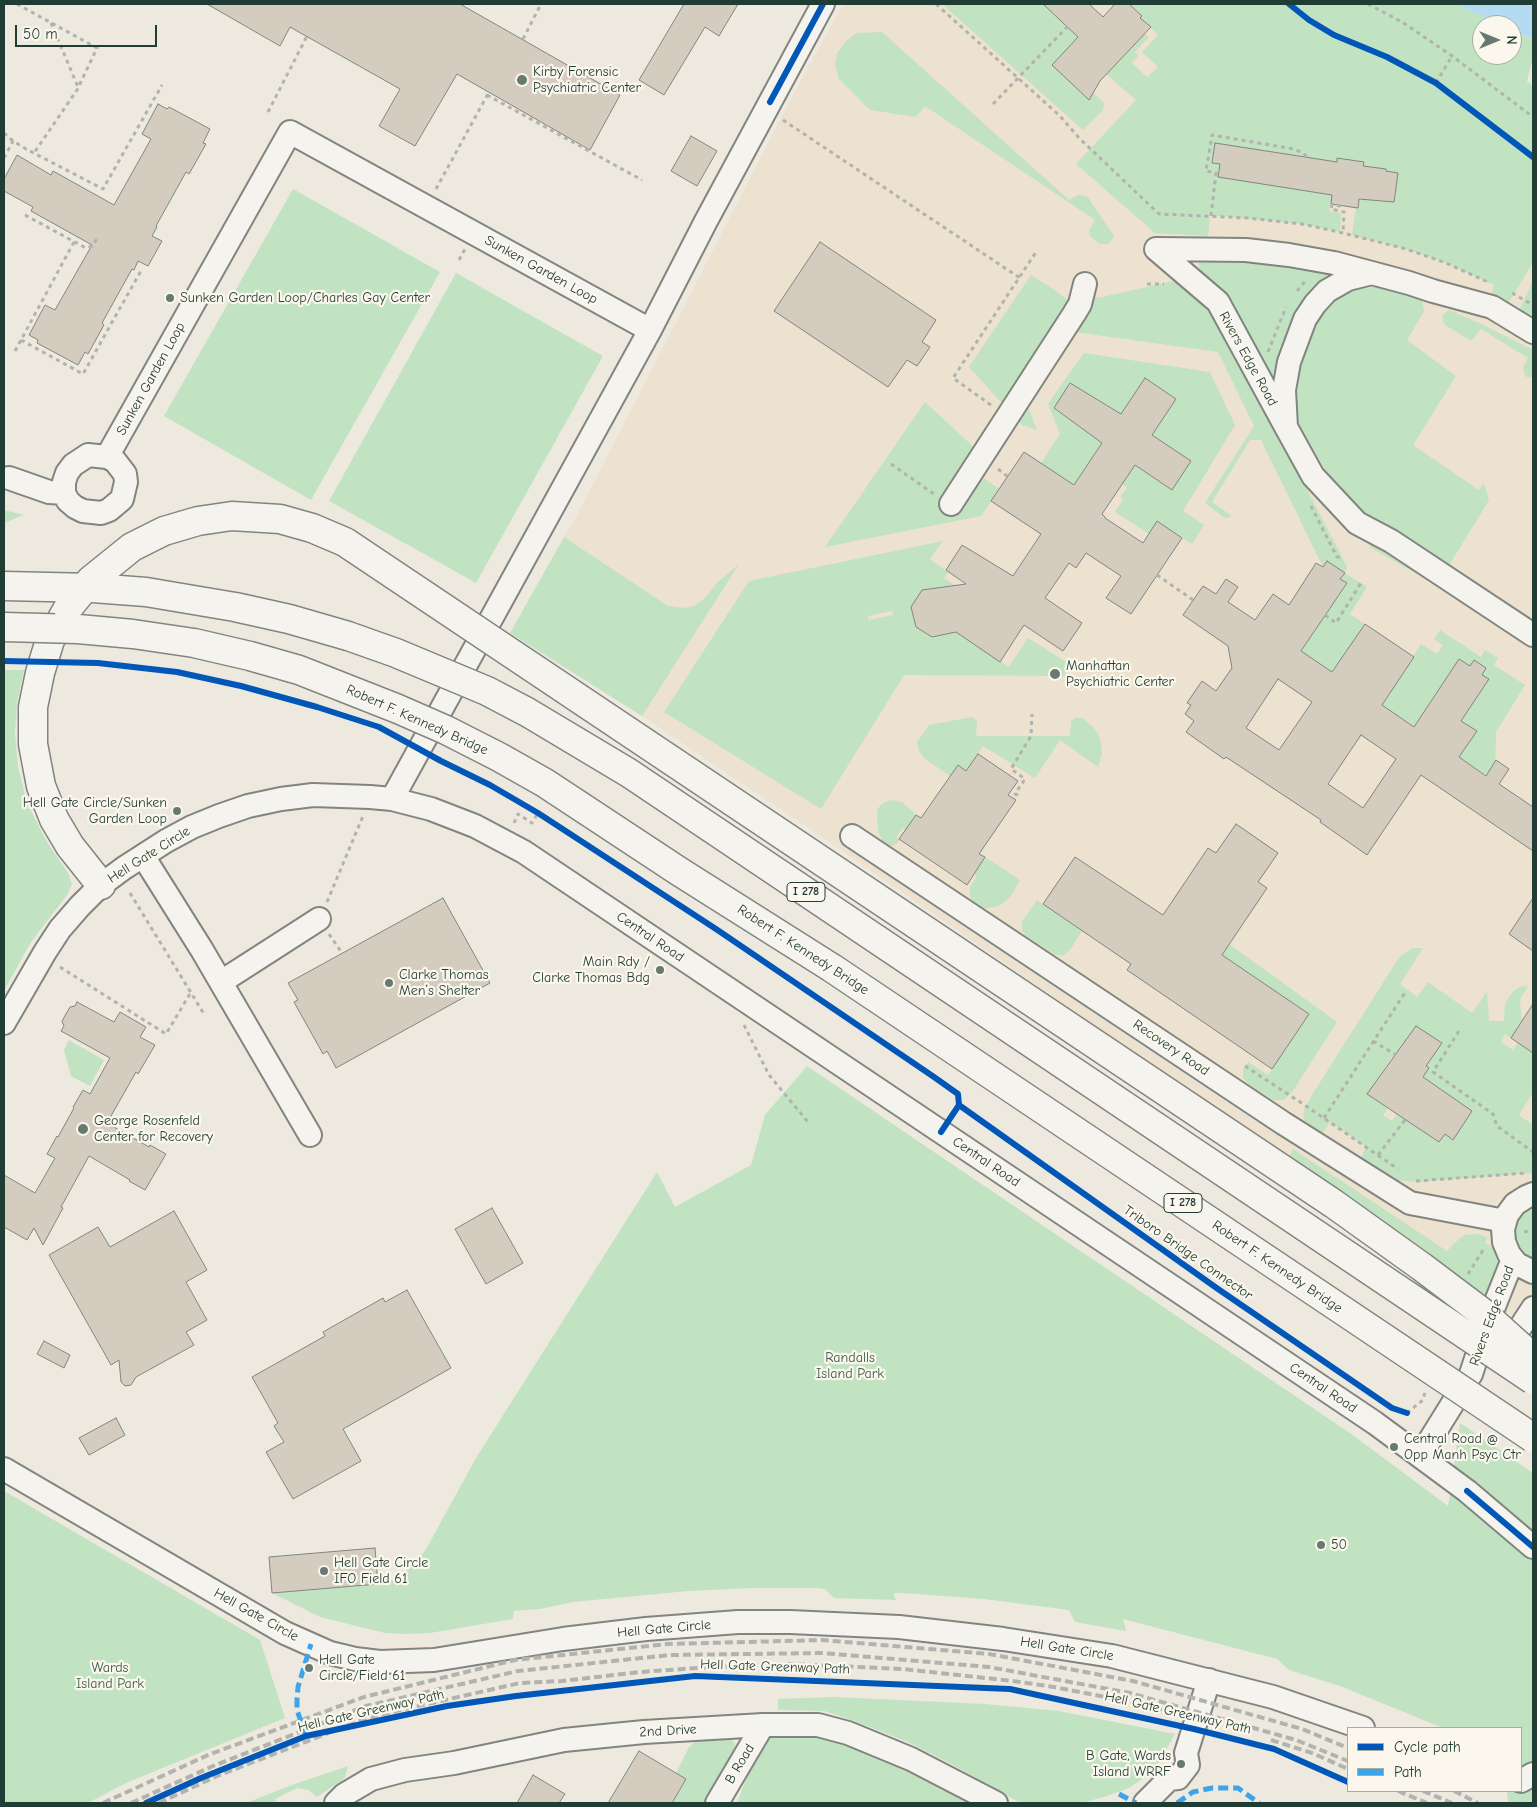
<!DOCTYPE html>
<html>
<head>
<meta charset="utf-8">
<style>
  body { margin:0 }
  #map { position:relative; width:1537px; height:1807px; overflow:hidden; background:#eee9df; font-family:"Comic Neue",sans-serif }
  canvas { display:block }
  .frame { position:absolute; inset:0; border:5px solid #1f3d34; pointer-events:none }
  .legend { position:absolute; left:1347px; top:1727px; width:175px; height:65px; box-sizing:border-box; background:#fbf7ec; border:1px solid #a3ada2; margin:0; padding:6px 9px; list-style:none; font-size:15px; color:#1f3d34 }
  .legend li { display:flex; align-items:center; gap:10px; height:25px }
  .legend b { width:25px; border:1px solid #a3ada2 }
  .north { position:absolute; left:1472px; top:15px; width:50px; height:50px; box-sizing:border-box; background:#fbf7ec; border:1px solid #a3ada2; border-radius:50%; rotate:90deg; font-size:14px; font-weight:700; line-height:20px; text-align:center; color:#1f3d34 }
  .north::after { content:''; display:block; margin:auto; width:18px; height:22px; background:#677970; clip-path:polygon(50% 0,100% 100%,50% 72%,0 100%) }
  .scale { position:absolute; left:15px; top:25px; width:142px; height:22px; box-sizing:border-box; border:2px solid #1f3d34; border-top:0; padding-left:6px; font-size:15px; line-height:18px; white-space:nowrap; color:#1f3d34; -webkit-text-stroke:4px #fbf7ec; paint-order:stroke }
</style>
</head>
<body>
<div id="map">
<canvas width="1537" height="1807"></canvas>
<div class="frame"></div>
<ul class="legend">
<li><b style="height:6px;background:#0057b8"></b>Cycle path</li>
<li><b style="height:6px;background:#3da4eb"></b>Path</li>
</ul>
<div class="north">N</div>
<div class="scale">50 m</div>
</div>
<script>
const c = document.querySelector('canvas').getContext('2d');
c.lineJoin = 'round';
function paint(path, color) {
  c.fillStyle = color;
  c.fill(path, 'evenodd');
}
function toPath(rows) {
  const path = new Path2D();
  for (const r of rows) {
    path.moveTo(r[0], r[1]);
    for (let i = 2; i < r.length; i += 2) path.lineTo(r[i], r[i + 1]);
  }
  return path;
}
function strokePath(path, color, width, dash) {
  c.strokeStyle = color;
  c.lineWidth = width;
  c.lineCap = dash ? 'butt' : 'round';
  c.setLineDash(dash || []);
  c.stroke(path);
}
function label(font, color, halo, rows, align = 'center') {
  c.font = font + ' "Comic Neue",sans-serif';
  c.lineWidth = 4.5;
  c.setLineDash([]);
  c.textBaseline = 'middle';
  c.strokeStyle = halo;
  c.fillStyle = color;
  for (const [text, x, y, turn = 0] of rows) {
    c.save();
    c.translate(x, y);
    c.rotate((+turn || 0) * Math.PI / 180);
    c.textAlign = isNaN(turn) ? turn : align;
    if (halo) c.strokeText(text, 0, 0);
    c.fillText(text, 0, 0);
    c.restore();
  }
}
paint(toPath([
  [843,4,1233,4,1533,196,1533,1332,1464,1280,822,837,642,716,510,633,575,519,785,110]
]), '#ece2cf');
paint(toPath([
  [942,4,1043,4,1063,23,1081,34,1052,65,1089,98,1093,93,1105,104,1102,111,1083,130],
  [1126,4,1455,4,1502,25,1482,25,1482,55,1512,55,1512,30,1533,39,1533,57,1527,81,1533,86,1533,262,1503,312,1489,305,1494,285,1446,263,1406,249,1352,235,1356,208,1358,208,1359,199,1394,202,1398,174,1386,171,1386,169,1363,166,1337,159,1337,162,1215,143,1212,163,1220,164,1218,177,1332,195,1329,211,1341,213,1340,232,1302,224,1210,215,1208,236,1155,233,1076,164,1136,100,1106,74,1145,34,1149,37,1135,52,1138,56,1132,63,1147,77,1158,67,1142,52,1158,35,1140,18,1142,15,1133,7,1131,9],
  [882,32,1069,200,1078,195,1087,196,1114,236,1109,244,1100,244,1090,236,1089,230,1095,220,925,106,916,117,870,110,839,79,835,65,837,53,846,41,857,33],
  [293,189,440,272,311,500,164,416],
  [1209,254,1332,270,1335,276,1278,373,1272,375,1267,374,1237,316,1220,289,1200,270,1199,264,1200,257],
  [456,273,603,356,476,583,329,501],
  [1031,275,1056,291,1067,300,1102,297,1178,280,1200,293,1268,414,1342,557,1347,567,1345,573,1367,587,1350,614,1365,624,1340,661,1339,677,1301,651,1347,584,1340,579,1344,573,1327,561,1323,567,1261,440,1250,440,1212,502,1232,516,1225,518,1205,503,1254,426,1218,352,1075,332,1026,402,1037,430,1022,425,969,367],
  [1533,281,1533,329,1515,319],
  [1375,287,1422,300,1424,311,1407,340,1456,376,1413,445,1479,490,1484,483,1489,500,1448,567,1533,621,1533,640,1371,548,1297,421,1293,401,1295,373,1314,321,1338,295,1355,289],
  [1449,310,1481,324,1533,350,1533,378,1526,377,1524,372,1523,367,1528,358,1481,329,1471,341,1445,325,1443,321,1443,315],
  [1084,353,1210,372,1235,425,1183,511,1204,525,1192,544,1182,538,1149,534,1115,512,1123,500,1120,497,1127,488,1122,484,1135,465,1171,490,1190,461,1152,435,1176,399,1146,378,1121,414,1096,398,1095,400,1070,384,1054,408,1102,443,1069,492,1060,476,1041,463,1060,434,1048,404],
  [925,402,979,452,969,468,999,489,981,516,825,547],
  [4,510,24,515,4,523],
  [564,537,668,606,683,608,694,606,704,599,718,582,739,564,642,716,510,633],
  [943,541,930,559,948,572,944,578,983,604,967,640,1009,667,1028,638,1066,662,1065,676,904,675,821,809,664,712,749,581],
  [911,607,961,617,951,633,932,637,916,627],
  [892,611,893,615,869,620,868,616],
  [1440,630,1481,657,1485,650,1498,658,1494,665,1525,685,1496,732,1495,781,1444,747,1476,731,1461,721,1489,680,1482,675,1486,668,1474,660,1470,666,1459,659,1414,727,1375,701,1389,694,1421,644,1437,654,1443,645,1434,639],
  [4,670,24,670,17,703,15,732,18,767,27,803,47,842,68,873,72,885,67,895,31,942,4,991],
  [973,717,977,721,976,736,1070,736,1071,721,1075,718,1083,718,1095,729,1100,738,1102,753,1098,767,1060,740,1035,778,983,746,966,771,958,765,950,776,924,758,919,751,917,742,929,725],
  [891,800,902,802,916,815,906,830,903,828,896,837,900,840,896,844,891,846,886,844,882,840,878,832,877,815,878,808,885,802],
  [985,857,1020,880,1011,896,1003,903,996,907,982,909,972,904,970,895,970,887,977,876,974,874],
  [1037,900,1082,931,1070,950,1064,955,1056,955,1026,936,1022,930,1022,922],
  [1229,944,1337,1022,1292,1092,1284,1100,1273,1100,1247,1083,1243,1078,1243,1070,1248,1062,1268,1075,1309,1014,1222,955],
  [1413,948,1423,948,1400,984,1417,997,1428,982,1472,1013,1487,992,1489,1021,1504,1021,1505,1005,1508,998,1514,991,1520,987,1528,986,1521,997,1520,1002,1522,1021,1511,1038,1505,1034,1501,1042,1513,1050,1518,1042,1533,1053,1533,1092,1519,1115,1533,1125,1533,1173,1417,1182,1385,1179,1359,1162,1366,1147,1330,1122,1320,1137,1306,1126,1303,1115,1304,1110,1312,1095,1400,956],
  [1416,1026,1442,1043,1426,1066,1429,1069,1423,1077,1472,1111,1453,1140,1445,1134,1439,1142,1397,1114,1392,1121,1383,1115,1388,1108,1367,1094,1392,1057,1394,1058],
  [69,1040,104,1060,90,1086,71,1076,64,1050],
  [807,1066,1258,1371,1350,1433,1448,1506,1460,1423,1533,1473,1533,1803,1508,1802,1507,1791,1521,1791,1521,1728,1443,1728,1340,1686,1289,1670,1277,1659,1123,1619,1126,1631,1075,1622,1069,1610,984,1599,903,1593,893,1593,896,1600,834,1598,825,1589,814,1588,753,1588,688,1591,573,1602,540,1609,514,1611,513,1619,430,1633,403,1634,385,1633,320,1617,272,1593,378,1584,399,1579,425,1551,476,1458,657,1172,675,1207,751,1165,765,1115],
  [1293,1149,1447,1251,1459,1239,1465,1235,1479,1234,1487,1238,1485,1243,1492,1247,1495,1244,1499,1258,1486,1296,1289,1157],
  [1533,1200,1533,1267,1526,1264,1515,1242,1515,1227,1516,1218],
  [4,1491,260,1640,285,1718,126,1783,88,1803,4,1803],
  [834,1697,985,1704,1059,1711,1175,1734,1160,1761,1148,1775,1129,1788,1104,1797,1081,1803,1020,1803,955,1766,908,1742,852,1720,824,1711,778,1710,778,1699],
  [784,1736,821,1737,843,1744,886,1760,932,1781,971,1803,737,1803,759,1745,769,1738],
  [715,1738,728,1739,733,1741,739,1752,709,1803,672,1803,686,1779,676,1773,689,1747,695,1742,703,1739],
  [348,1766,345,1778,317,1797,308,1790,297,1788,275,1799,276,1803,246,1803,292,1785]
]), '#c1e3c1');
paint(toPath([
  [1455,4,1533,4,1533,39,1512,30,1512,25,1502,25]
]), '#b3dcf3');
const building = toPath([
  [207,4,460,4,620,95,590,150,457,74,415,146,379,126,400,89,290,27,280,46,207,4],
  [684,4,738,4,719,36,705,27,664,95,639,80,684,4],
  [1043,4,1089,4,1103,17,1115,4,1129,4,1142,16,1140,18,1151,27,1100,81,1089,100,1052,65,1078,37,1043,4],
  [158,104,167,109,169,107,210,129,203,143,206,144,189,174,186,172,156,226,157,227,152,236,162,241,148,266,138,261,134,270,132,269,102,323,104,325,88,354,85,352,78,365,37,343,38,340,29,335,45,305,55,310,92,245,31,211,33,207,4,191,4,179,17,155,51,175,53,171,114,205,151,139,142,134,158,104],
  [691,136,717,151,697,186,671,171,691,136],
  [1215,143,1337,162,1337,158,1364,162,1363,166,1386,169,1386,171,1398,173,1394,202,1359,199,1358,208,1331,204,1332,195,1218,177,1220,164,1212,163,1215,143],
  [820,242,936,320,922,342,930,347,917,366,907,360,888,387,774,311,820,242],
  [1145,378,1176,399,1152,435,1191,461,1172,490,1135,465,1102,514,1105,517,1105,518,1143,543,1157,521,1182,538,1131,614,1106,598,1121,576,1086,553,1076,568,1069,563,1045,598,1082,623,1063,651,1024,625,1000,662,956,632,932,637,916,627,911,607,922,590,966,584,946,570,962,545,1013,576,1041,534,991,501,1024,452,1074,485,1102,443,1054,408,1070,383,1121,414,1145,378],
  [1327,561,1345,573,1340,579,1347,583,1301,651,1332,672,1365,624,1414,657,1382,705,1414,727,1459,659,1470,666,1474,660,1486,668,1482,675,1489,679,1461,721,1477,731,1459,757,1486,776,1496,760,1509,769,1499,784,1533,807,1533,851,1421,775,1367,855,1320,822,1321,820,1226,757,1224,759,1186,732,1194,721,1185,714,1191,705,1187,703,1202,681,1216,691,1232,668,1228,646,1183,615,1203,586,1216,594,1226,579,1238,587,1228,602,1255,620,1273,594,1289,605,1316,563,1323,567,1327,561],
  [1278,679,1312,702,1279,750,1246,728,1278,679],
  [1361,735,1396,759,1363,808,1328,784,1361,735],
  [978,754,1018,781,1008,795,1016,800,979,854,985,857,967,885,899,839,916,815,921,818,958,765,966,771,978,754],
  [1236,824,1278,853,1258,882,1267,888,1222,955,1309,1014,1272,1069,1127,970,1131,964,1043,904,1075,857,1163,915,1208,848,1216,853,1236,824],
  [443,898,490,983,336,1068,327,1051,323,1054,294,1002,298,1000,288,983,443,898],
  [1533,898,1533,951,1509,934,1533,898],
  [77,1002,114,1022,120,1012,146,1027,140,1037,155,1045,138,1074,136,1072,107,1123,149,1147,150,1145,166,1154,145,1190,129,1181,130,1180,89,1156,61,1207,63,1208,43,1245,34,1228,27,1240,4,1227,4,1175,35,1193,55,1158,47,1154,57,1136,58,1137,74,1108,73,1107,83,1090,90,1094,110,1058,61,1031,64,1026,62,1021,70,1007,75,1006,77,1002],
  [1533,1004,1533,1053,1511,1038,1533,1004],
  [1416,1026,1442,1043,1426,1066,1429,1068,1423,1077,1472,1111,1453,1140,1445,1134,1439,1142,1367,1094,1416,1026],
  [492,1208,523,1263,486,1284,455,1229,492,1208],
  [174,1211,207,1270,186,1282,207,1320,186,1332,194,1345,136,1377,131,1385,125,1386,121,1382,119,1360,111,1365,49,1255,98,1227,110,1247,174,1211],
  [407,1290,451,1368,343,1429,361,1461,293,1499,266,1452,284,1442,274,1426,278,1423,252,1377,325,1336,323,1332,383,1298,385,1302,407,1290],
  [44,1341,70,1355,64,1368,37,1354,44,1341],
  [116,1418,125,1435,89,1455,79,1438,116,1418],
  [375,1548,378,1584,272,1593,269,1557,375,1548],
  [639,1751,686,1779,672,1803,608,1803,639,1751],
  [533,1775,565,1794,559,1803,517,1803,533,1775]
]);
paint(building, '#d4cdbf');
strokePath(building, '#82857f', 1);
const minor = toPath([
  [1372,273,1348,279,1327,291,1315,304,1305,319,1289,362,1284,390,1286,427,1218,302,1156,249,1246,250,1289,255,1334,263,1409,283,1433,291,1492,307,1533,332],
  [1286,427,1313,476,1357,523,1391,541,1533,635],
  [88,455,107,457,115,461,125,474,126,482,122,499,109,510,101,513,83,511,75,507,68,501,64,493,64,482,67,473,73,465,88,455],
  [107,457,290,132,650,330],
  [9,478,49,492,64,493],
  [951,504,1074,314,1080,304,1085,284],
  [392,799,650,330,706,221,823,4],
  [852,836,1283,1123,1410,1203,1505,1221],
  [143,856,202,950,310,1135],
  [221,982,319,919],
  [4,1023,45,952,60,929,80,906,101,885,124,868,166,841,192,827,219,816,248,806,281,799,313,795,370,797,392,799,431,809,475,826,524,852,1375,1423,1467,1491,1533,1547],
  [1533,1194,1526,1197,1515,1204,1507,1215,1503,1229,1504,1242,1509,1254,1517,1264,1533,1272],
  [1498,1350,1514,1337,1533,1308],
  [1420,1456,1471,1374,1489,1319,1513,1259],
  [4,1469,285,1633,330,1653,355,1659,380,1662,434,1660,563,1639,646,1629,738,1622,790,1622,899,1627,1003,1639,1112,1656,1273,1697,1363,1728],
  [1521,1781,1533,1774],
  [336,1803,344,1795,371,1779,405,1770,454,1763,564,1740,644,1732,763,1725,818,1725,848,1733,911,1759,996,1803],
  [717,1803,763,1725],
  [1145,1803,1169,1779,1178,1778,1188,1765,1186,1753,1209,1680]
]);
const highway = toPath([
  [67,610,50,640,40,673,33,707,33,744,41,786,54,819,70,846,101,885]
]);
strokePath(minor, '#82857f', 26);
strokePath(highway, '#82857f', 31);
strokePath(toPath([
  [17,4,97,48,77,90,34,153],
  [936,4,1060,116,1079,138,1159,214,1248,218,1302,224,1343,233,1406,249,1446,263,1490,283],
  [1368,4,1402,22,1452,56,1533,117],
  [51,23,78,87],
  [523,39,541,4],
  [1436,83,1452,56],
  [487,95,642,180],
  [993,104,1070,24],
  [268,112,307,36],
  [783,120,1020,278],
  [4,133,13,141,26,149,103,189,162,85],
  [4,158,13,141],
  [436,189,489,92],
  [1341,206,1332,205,1331,209,1344,212,1343,233],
  [25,215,86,248,92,246,99,236],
  [1211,216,1216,173,1206,171,1212,135,1294,149,1303,153,1307,157],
  [459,260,465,249],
  [1147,284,1164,284],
  [1297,291,1307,279],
  [1512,293,1533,305],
  [21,340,83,374,142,269],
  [15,351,74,242],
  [1268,352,1286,307],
  [991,405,953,378,1036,252],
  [891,464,934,494],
  [998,469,1007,476],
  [1311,506,1337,557,1342,557],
  [1157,575,1193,600],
  [1325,615,1336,623,1361,583],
  [1018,795,1015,794,1025,779,1011,769,1031,736,1032,714],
  [514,823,518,814,532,823,538,813],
  [130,893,204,1014],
  [327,902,363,816],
  [329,934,342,953],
  [60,967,166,1034,191,992],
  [744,1025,769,1075,808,1122],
  [1459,1031,1433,1072,1493,1114,1497,1126,1533,1152],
  [1373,1041,1396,1055],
  [1245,1066,1306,1106,1398,1169],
  [934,1077,958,1094,959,1105,951,1117],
  [1324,1118,1406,991],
  [1378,1155,1405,1120],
  [1416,1181,1527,1173],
  [1524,1232,1533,1230],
  [1468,1274,1485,1247],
  [1407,1413,1423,1400,1425,1392]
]), '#b1b3af', 3, [4, 4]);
strokePath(minor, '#f5f3ee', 22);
strokePath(highway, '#f5f3ee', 28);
strokePath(toPath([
  [1271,1740,1312,1753,1348,1769],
  [1398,1791,1427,1803],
  [1423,1791,1452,1803],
  [1454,1791,1478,1803],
  [103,1803,208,1755,364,1697,515,1660,668,1644,822,1640,989,1654,1133,1681,1302,1729,1348,1748],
  [131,1803,213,1766,366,1706,518,1671,670,1655,822,1653,989,1667,1130,1693,1296,1740,1348,1761],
  [159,1803,217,1776,370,1717,520,1683,562,1681,640,1672,712,1667,790,1664,903,1669,1013,1681,1054,1687,1131,1702,1175,1713]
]), '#b1b3af', 4, [8, 4]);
const highwayBridge = toPath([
  [4,586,93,588,146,592,235,607,289,619,348,636,396,653,487,691,527,712,629,773,1533,1380],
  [68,608,91,580,132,547,164,531,198,521,232,516,280,519,312,528,345,542,1334,1204,1422,1267,1483,1313,1533,1358],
  [4,627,78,629,133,634,194,643,250,656,299,670,398,709,446,730,499,757,545,783,680,872,832,968,1533,1438]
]);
strokePath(highwayBridge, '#82857f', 31, []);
strokePath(toPath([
  [4,661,98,663,177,672,241,686,352,717],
  [388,732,490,785,538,813,716,929,934,1077]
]), '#b1b3af', 3, [4, 4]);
strokePath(highwayBridge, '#f5f3ee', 28);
strokePath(toPath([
  [306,1736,297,1710,297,1699,298,1687,311,1644],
  [1119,1794,1136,1803],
  [1177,1803,1193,1792,1212,1788,1238,1788,1259,1803]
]), '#3da4eb', 5, [10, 5]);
strokePath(toPath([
  [1289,4,1309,20,1334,35,1387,57,1436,83,1533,157],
  [770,102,823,4],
  [4,661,98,663,177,672,241,686,317,707,379,727,441,761,490,785,538,813,716,929,934,1077,958,1094,959,1105,941,1132],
  [959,1105,1218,1289,1392,1408,1407,1413],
  [1467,1491,1533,1547],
  [146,1803,201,1778,306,1736,447,1706,516,1696,695,1676,1010,1689,1194,1729,1274,1749,1348,1782]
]), '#0057b8', 6);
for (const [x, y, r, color] of [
  [522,80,6,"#677970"],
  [170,298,5,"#677970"],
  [1055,674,6,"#677970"],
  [177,811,5,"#677970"],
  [660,970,5,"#677970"],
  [389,983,5,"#677970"],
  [83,1129,6,"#677970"],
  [1394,1447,5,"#677970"],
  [1321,1545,5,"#677970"],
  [324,1571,5,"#677970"],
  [309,1668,5,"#677970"],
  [1181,1764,5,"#677970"]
]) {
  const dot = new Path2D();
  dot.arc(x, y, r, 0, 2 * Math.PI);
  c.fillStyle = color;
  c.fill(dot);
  strokePath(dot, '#fbf7ec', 2);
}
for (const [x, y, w] of [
  [806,892,38],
  [1183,1203,38]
]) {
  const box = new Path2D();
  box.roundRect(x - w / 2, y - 9.5, w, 19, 4);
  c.fillStyle = '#fbf7ec';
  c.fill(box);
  strokePath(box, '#1f3d34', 1);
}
label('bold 12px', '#1f3d34', null, [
  ["I 278",806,892],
  ["I 278",1183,1203]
]);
label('14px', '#1f3d34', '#fbf7ec', [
  ["Kirby Forensic",533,72],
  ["Psychiatric Center",533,88],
  ["Sunken Garden Loop/Charles Gay Center",180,298],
  ["Manhattan",1066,666],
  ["Psychiatric Center",1066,682],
  ["Hell Gate Circle/Sunken",167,803,"right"],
  ["Garden Loop",167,819,"right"],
  ["Main Rdy /",650,962,"right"],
  ["Clarke Thomas Bdg",650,978,"right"],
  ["Clarke Thomas",399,975],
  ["Men’s Shelter",399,991],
  ["George Rosenfeld",94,1121],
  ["Center for Recovery",94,1137],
  ["Central Road @",1404,1439],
  ["Opp Manh Psyc Ctr",1404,1455],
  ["50",1331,1545],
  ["Hell Gate Circle",334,1563],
  ["IFO Field 61",334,1579],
  ["Hell Gate",319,1660],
  ["Circle/Field 61",319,1676],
  ["B Gate, Wards",1171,1756,"right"],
  ["Island WRRF",1171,1772,"right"]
], 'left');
label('14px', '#1f3d34', '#fbf7ec', [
  ["Sunken Garden Loop",541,270,29],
  ["Rivers Edge Road",1248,359,61],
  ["Sunken Garden Loop",151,379,-61],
  ["Robert F. Kennedy Bridge",417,720,24],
  ["Hell Gate Circle",149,855,-32],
  ["Central Road",650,937,34],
  ["Robert F. Kennedy Bridge",803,950,33],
  ["Recovery Road",1171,1048,34],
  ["Central Road",986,1162,34],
  ["Triboro Bridge Connector",1188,1253,35],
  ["Robert F. Kennedy Bridge",1277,1267,34],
  ["Rivers Edge Road",1492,1316,-70],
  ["Central Road",1323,1388,34],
  ["Hell Gate Circle",256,1615,29],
  ["Hell Gate Circle",664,1629,-5],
  ["Hell Gate Circle",1067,1649,9],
  ["Hell Gate Greenway Path",775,1667,2],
  ["Hell Gate Greenway Path",371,1711,-13],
  ["Hell Gate Greenway Path",1178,1713,13],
  ["2nd Drive",668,1731,-3],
  ["B Road",740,1764,-59]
]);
label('14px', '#385d4b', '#fbf7ec', [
  ["Randalls",850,1358],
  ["Island Park",850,1374],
  ["Wards",110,1668],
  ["Island Park",110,1684]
]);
</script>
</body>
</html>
